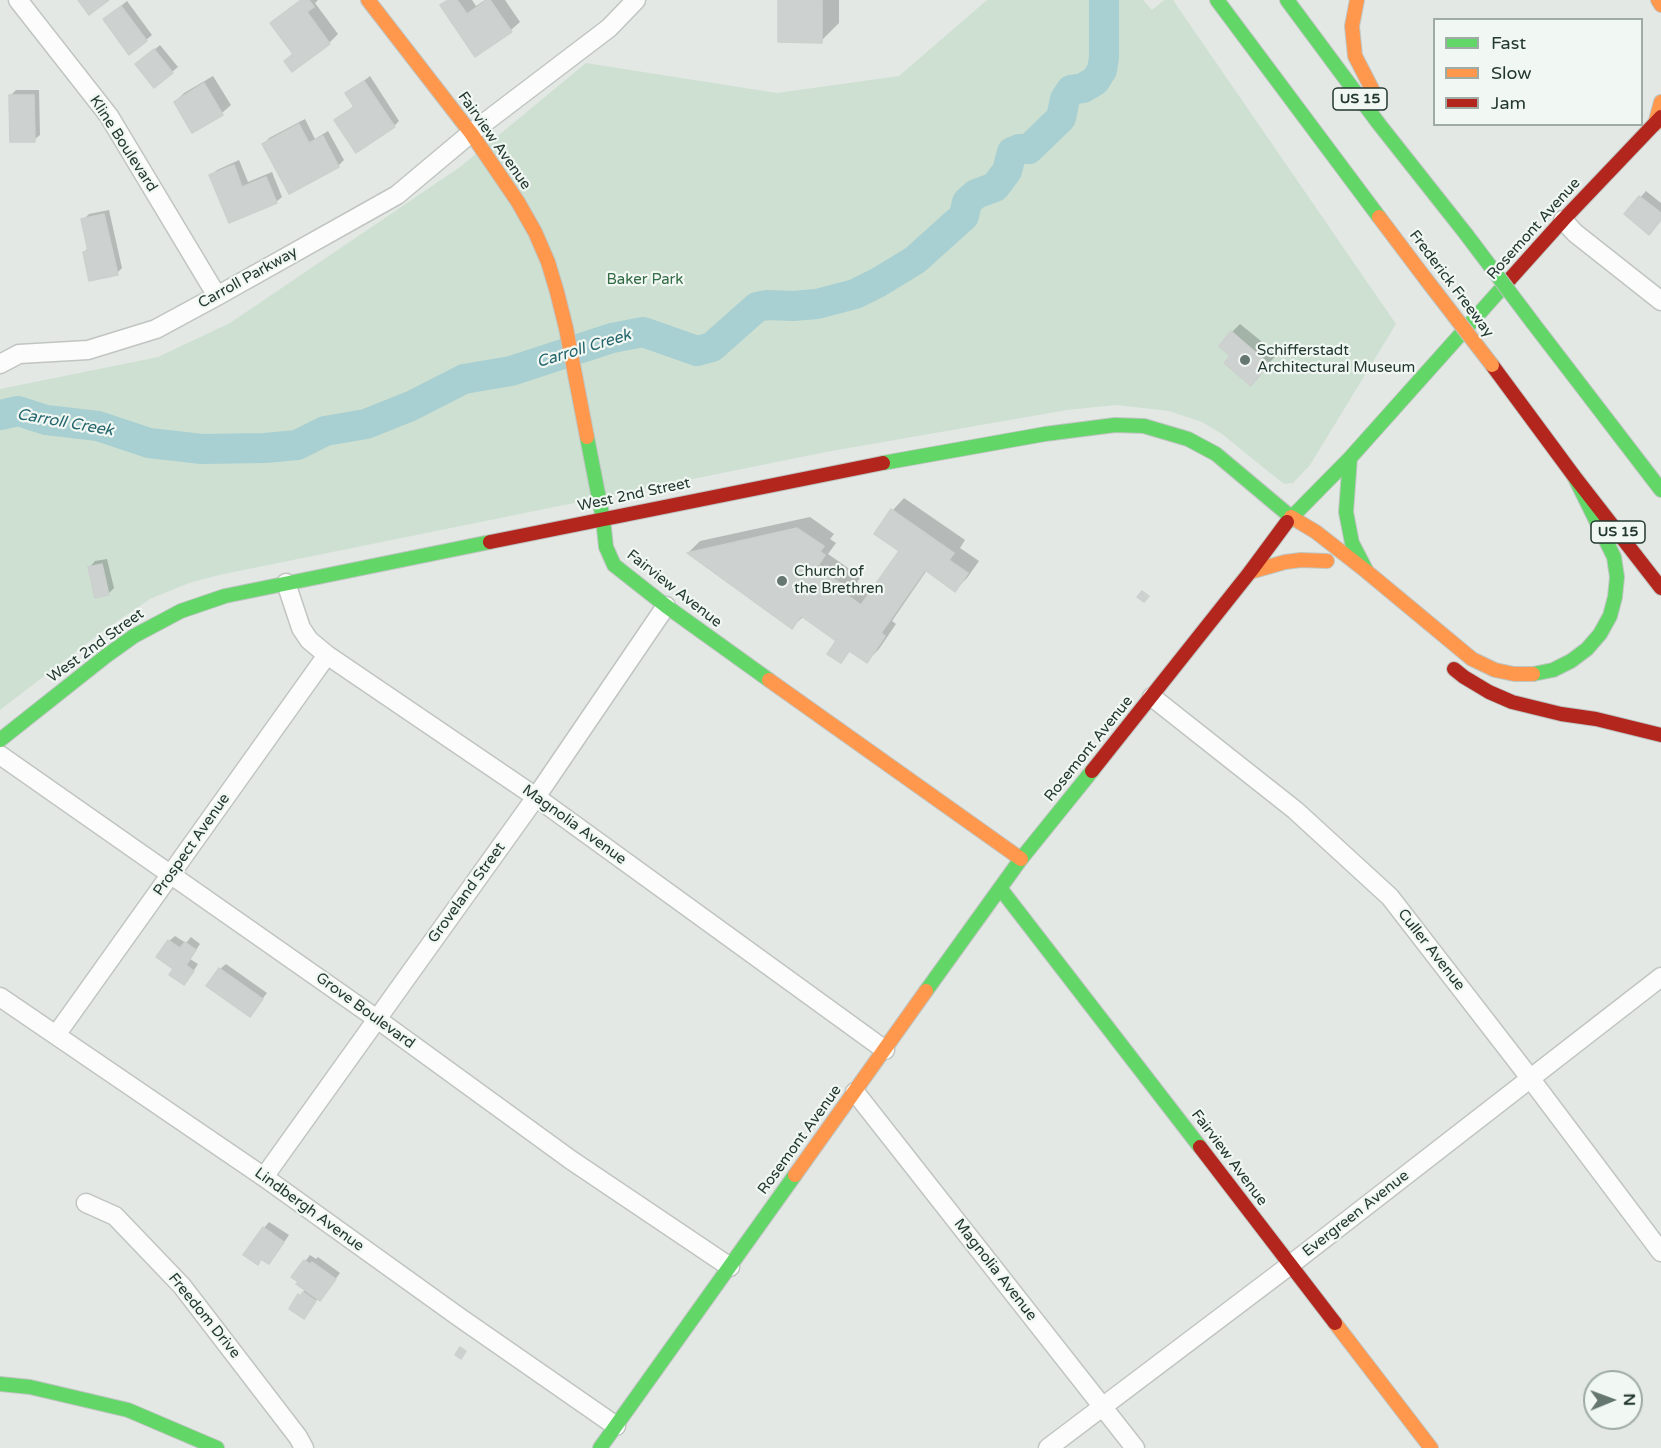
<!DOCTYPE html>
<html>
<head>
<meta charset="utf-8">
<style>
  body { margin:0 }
  #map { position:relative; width:1661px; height:1448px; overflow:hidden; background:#e3e8e5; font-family:"Varela Round",sans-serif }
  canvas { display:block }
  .legend { position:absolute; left:1433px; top:18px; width:210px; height:108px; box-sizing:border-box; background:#f1f7f3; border:2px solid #9faba5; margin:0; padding:8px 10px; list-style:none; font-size:18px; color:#233831 }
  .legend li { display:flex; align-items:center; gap:12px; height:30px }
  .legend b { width:30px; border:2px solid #9faba5 }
  .north { position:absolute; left:1583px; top:1370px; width:60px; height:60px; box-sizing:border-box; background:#f1f7f3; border:2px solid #9faba5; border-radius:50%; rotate:89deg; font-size:16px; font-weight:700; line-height:24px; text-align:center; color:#233831 }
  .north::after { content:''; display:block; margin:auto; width:21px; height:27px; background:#667670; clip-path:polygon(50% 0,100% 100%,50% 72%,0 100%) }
</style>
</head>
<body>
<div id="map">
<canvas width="1661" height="1448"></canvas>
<ul class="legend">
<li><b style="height:8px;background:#63d668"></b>Fast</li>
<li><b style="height:8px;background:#ff974d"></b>Slow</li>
<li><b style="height:8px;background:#b3261e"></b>Jam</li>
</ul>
<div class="north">N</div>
</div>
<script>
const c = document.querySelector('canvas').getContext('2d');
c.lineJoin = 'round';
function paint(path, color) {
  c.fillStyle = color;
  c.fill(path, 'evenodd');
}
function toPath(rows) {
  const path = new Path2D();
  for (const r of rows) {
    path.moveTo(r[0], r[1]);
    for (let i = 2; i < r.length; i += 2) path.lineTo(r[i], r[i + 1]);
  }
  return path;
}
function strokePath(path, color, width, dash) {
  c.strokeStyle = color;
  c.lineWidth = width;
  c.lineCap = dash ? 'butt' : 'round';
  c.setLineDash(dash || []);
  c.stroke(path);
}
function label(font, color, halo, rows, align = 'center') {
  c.font = font + ' "Varela Round",sans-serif';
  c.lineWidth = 4.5;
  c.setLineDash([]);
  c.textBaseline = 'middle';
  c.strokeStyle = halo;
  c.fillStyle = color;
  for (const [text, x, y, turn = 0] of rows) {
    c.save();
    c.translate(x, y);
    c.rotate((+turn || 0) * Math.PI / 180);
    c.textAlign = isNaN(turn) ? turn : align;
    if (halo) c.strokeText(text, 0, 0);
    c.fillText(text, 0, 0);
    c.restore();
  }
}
paint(toPath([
  [987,0,1143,0,1152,10,1164,0,1173,0,1396,324,1310,465,1293,483,1285,484,1280,481,1222,434,1202,422,1169,411,1117,405,1067,410,826,452,219,575,189,583,150,599,103,631,0,710,0,389,158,357,230,323,460,167,586,63,777,93,899,76]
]), '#cee0d2');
paint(toPath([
  [301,0,318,0,315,3,338,34,329,43,294,53,272,24,281,15],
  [448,0,472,0,476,6,485,0,505,0,520,22,511,30,442,5],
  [780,0,839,0,839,23,821,41],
  [127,1,152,35,146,40,105,19],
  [160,45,178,67,172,72,143,59],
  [213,76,231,105,222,113,193,131,175,102,184,93],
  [370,76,399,121,394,126,336,120,355,105,347,94],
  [16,90,39,90,40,135,34,140,10,96],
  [305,119,315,139,328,131,344,160,338,166,264,144,269,138],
  [239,160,248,182,272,172,282,197,276,202,211,175,217,170],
  [1646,191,1661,203,1661,219,1626,214],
  [109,210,122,268,117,273,84,252,89,247,83,220,89,214],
  [1240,324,1277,354,1259,375,1232,356,1232,332],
  [904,498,965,540,960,548,979,561,967,578,955,590,927,570,892,621,896,624,879,649,867,661,851,650,841,661,838,640,804,616,792,627,689,552,700,541,810,517,834,534,830,539,836,543,828,554,861,577,857,582,872,592,901,551,877,534,893,510],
  [107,559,114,588,108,594,90,567,95,561],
  [175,936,186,943,191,937,200,944,190,959,198,964,189,978,176,969,169,941],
  [226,964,267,993,250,1015,220,969],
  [269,1222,289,1235,274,1257,262,1258,257,1263,264,1228],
  [310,1255,316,1259,318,1257,340,1273,325,1293,318,1298,304,1317,291,1308,300,1295,306,1289,293,1277]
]), '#0003');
strokePath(toPath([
  [0,415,18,411,46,420,98,426,149,443,202,449,265,448,297,445,325,431,366,424,411,406,464,379,511,371,612,338,643,332,697,351,712,347,757,307,767,305,793,306,817,304,855,294,879,282,915,260,964,216,967,202,976,194,995,187,1007,171,1012,152,1019,149,1029,149,1061,118,1065,99,1071,90,1083,88,1095,81,1102,70,1104,57,1104,0]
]), '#a8cfd1', 30);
const building = toPath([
  [78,0,109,0,89,15,78,0],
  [301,0,309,0,314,7,307,12,330,44,292,72,284,61,293,54,270,23,301,0],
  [448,0,457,0,467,14,487,0,490,0,512,32,475,57,440,5,448,0],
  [778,0,822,0,822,43,778,42,778,0],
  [121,6,147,41,129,55,103,19,121,6],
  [154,49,173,73,154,88,135,64,154,49],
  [364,81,395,127,356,153,334,120,354,107,345,93,364,81],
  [204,83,223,115,192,133,174,102,204,83],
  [9,95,34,95,35,142,10,142,9,95],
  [299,124,309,143,323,136,339,167,289,194,262,144,299,124],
  [234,165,242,187,266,177,277,203,229,223,209,175,234,165],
  [1639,196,1661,213,1661,220,1649,235,1624,214,1639,196],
  [104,214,118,275,89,281,83,252,88,251,81,219,104,214],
  [1231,331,1269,364,1251,386,1224,363,1230,356,1219,346,1231,331],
  [891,509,954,553,949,560,968,573,955,592,925,570,881,633,885,636,867,663,849,651,841,663,827,654,836,641,801,616,792,629,687,553,797,528,824,546,820,552,825,555,817,567,850,590,847,595,861,605,899,551,874,534,891,509],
  [102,564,109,595,95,598,88,567,102,564],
  [1142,591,1149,596,1144,602,1137,597,1142,591],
  [168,940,180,948,185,942,196,950,186,965,194,971,184,985,169,975,173,969,156,957,168,940],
  [219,968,263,999,250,1017,206,986,219,968],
  [263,1227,284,1242,269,1264,261,1259,258,1265,243,1255,263,1227],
  [304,1260,310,1264,312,1262,336,1279,320,1301,296,1284,298,1282,291,1277,304,1260],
  [303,1292,316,1301,304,1319,289,1309,298,1294,300,1296,303,1292],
  [460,1347,466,1351,461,1359,455,1355,460,1347]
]);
paint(building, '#cdd1cf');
strokePath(building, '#ccd0ce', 1.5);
const street = toPath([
  [18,0,109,116,217,296],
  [1563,220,1575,233,1661,301],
  [0,364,19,354,88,350,156,329,217,296,397,195,471,133,609,28,636,0],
  [286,583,301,628,309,640,327,655,536,797,885,1050],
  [1152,697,1295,810,1390,897,1530,1078,1661,1252],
  [0,755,377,1019,571,1160,730,1267],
  [0,997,264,1177,459,1317,616,1426],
  [56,1035,327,655],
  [855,1092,1135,1448],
  [264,1177,536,797,666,606],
  [86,1203,115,1216,182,1286,298,1437,304,1448],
  [1048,1448,1290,1265,1661,977]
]);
const fast = toPath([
  [1217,0,1379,217],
  [1287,0,1379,124,1466,234],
  [1533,323,1661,490],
  [587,437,603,519,606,547,614,565,666,606,769,680],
  [1350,458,1346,512,1352,543,1366,570],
  [883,463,1045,434,1115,425,1144,426,1188,439,1216,454,1291,517],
  [1287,522,1350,458,1510,279],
  [1533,674,1553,670,1571,661,1587,649,1600,634,1610,616,1615,597,1617,577,1614,557,1574,476],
  [0,740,106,656,134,636,181,611,225,596,490,542],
  [1000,888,1200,1147],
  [926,991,1021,859,1092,771],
  [0,1384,30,1387,128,1410,217,1448],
  [600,1448,795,1175]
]);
const slow = toPath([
  [368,0,471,133,518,202,535,232,548,262,557,292,566,328,587,437],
  [1357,0,1352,26,1355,56,1373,91],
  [1658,0,1661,5],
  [1655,124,1661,102],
  [1379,217,1425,278],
  [1291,517,1316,532,1366,571,1472,659,1495,670,1514,674,1533,674],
  [1250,572,1285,562,1301,560,1327,561],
  [769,680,1021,859],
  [795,1175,926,991],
  [1335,1323,1431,1448]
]);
const jam = toPath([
  [1510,279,1563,220,1661,117],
  [1492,365,1574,476,1661,588],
  [490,542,883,463],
  [1454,669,1464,677,1489,692,1512,702,1561,714,1596,719,1661,735],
  [1092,771,1250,572,1287,522],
  [1200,1147,1335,1323]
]);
strokePath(street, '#c0c5c2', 21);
strokePath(fast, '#bfc5c2', 16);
strokePath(slow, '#bfc5c2', 16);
strokePath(jam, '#bfc5c2', 16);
strokePath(street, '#fbfcfb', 18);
strokePath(fast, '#63d668', 14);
strokePath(slow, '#ff974d', 14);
strokePath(jam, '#b3261e', 14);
const fastBridge = toPath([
  [1466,234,1533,323]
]);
const slowBridge = toPath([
  [1425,278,1492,365]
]);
strokePath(fastBridge, '#bcc4c1', 16, []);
strokePath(slowBridge, '#bcc4c1', 16, []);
strokePath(fastBridge, '#63d668', 14);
strokePath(slowBridge, '#ff974d', 14);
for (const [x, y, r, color] of [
  [1245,360,6,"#667670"],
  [782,581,6,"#667670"]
]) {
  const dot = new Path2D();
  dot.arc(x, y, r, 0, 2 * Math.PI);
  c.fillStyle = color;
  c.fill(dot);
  strokePath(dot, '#f1f7f3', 2);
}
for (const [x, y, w] of [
  [1360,99,54],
  [1618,532,54]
]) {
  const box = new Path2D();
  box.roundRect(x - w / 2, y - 11, w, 22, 4.5);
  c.fillStyle = '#f1f7f3';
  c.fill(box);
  strokePath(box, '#233831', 1.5);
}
label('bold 14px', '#233831', null, [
  ["US 15",1360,99],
  ["US 15",1618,532]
]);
label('15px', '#233831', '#f1f7f3', [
  ["Fairview Avenue",494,141,55],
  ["Kline Boulevard",123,144,57],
  ["Rosemont Avenue",1534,229,-48],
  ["Carroll Parkway",248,278,-29],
  ["Frederick Freeway",1451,284,53],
  ["West 2nd Street",634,495,-12],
  ["Fairview Avenue",674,589,38],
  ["West 2nd Street",96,646,-36],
  ["Rosemont Avenue",1089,749,-51],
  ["Magnolia Avenue",574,825,36],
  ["Prospect Avenue",192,845,-55],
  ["Groveland Street",467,893,-54],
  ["Culler Avenue",1431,950,52],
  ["Grove Boulevard",365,1011,36],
  ["Rosemont Avenue",800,1140,-54],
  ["Fairview Avenue",1229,1158,53],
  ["Lindbergh Avenue",309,1210,36],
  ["Evergreen Avenue",1356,1214,-38],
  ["Magnolia Avenue",995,1270,52],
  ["Freedom Drive",204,1316,51]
]);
label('15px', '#326b44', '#f1f7f3', [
  ["Baker Park",645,280]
]);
label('15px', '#233831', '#f1f7f3', [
  ["Schifferstadt",1257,351],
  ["Architectural Museum",1257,368],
  ["Church of",794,572],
  ["the Brethren",794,589]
], 'left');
label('italic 16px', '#24666d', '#f1f7f3', [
  ["Carroll Creek",584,349,-17],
  ["Carroll Creek",65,423,10]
]);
</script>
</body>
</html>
